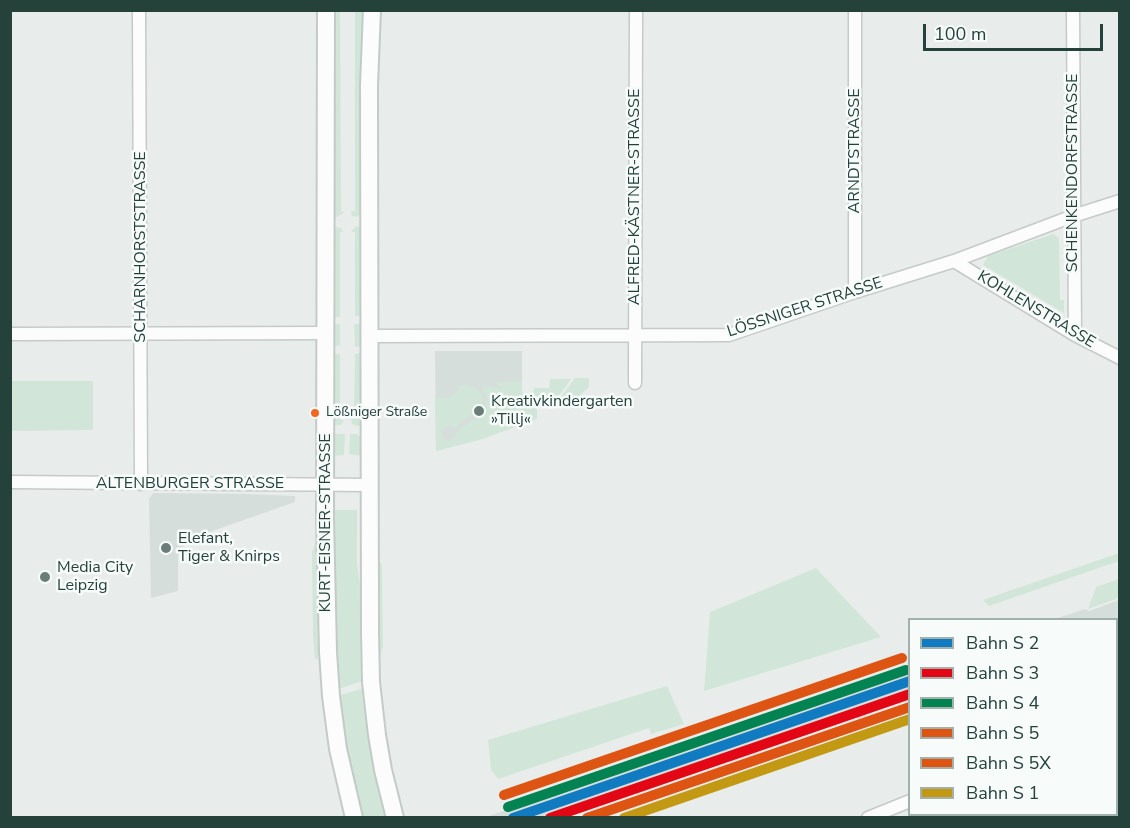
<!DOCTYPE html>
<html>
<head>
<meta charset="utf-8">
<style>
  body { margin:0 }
  #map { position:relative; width:1130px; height:828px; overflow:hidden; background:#e8edeb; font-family:"Nunito Sans",sans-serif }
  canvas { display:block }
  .frame { position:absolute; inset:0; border:12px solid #24423a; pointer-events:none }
  .legend { position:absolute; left:908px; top:618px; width:210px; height:198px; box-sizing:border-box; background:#f7fbf9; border:2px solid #a3b1ad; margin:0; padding:8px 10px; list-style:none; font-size:18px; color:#24423a }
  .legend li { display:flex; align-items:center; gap:12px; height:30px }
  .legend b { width:30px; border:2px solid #a3b1ad }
  .scale { position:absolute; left:923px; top:24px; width:180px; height:27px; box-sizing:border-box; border:3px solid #24423a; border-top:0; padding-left:8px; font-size:18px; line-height:21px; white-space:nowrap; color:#24423a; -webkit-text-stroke:4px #f7fbf9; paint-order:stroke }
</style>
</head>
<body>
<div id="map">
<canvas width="1130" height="828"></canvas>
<div class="frame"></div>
<ul class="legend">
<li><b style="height:8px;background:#107bc0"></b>Bahn S 2</li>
<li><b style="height:8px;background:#e30614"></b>Bahn S 3</li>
<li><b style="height:8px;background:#028351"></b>Bahn S 4</li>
<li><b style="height:8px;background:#dd5413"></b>Bahn S 5</li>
<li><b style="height:8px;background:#dd5413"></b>Bahn S 5X</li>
<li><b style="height:8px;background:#c39914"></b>Bahn S 1</li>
</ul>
<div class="scale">100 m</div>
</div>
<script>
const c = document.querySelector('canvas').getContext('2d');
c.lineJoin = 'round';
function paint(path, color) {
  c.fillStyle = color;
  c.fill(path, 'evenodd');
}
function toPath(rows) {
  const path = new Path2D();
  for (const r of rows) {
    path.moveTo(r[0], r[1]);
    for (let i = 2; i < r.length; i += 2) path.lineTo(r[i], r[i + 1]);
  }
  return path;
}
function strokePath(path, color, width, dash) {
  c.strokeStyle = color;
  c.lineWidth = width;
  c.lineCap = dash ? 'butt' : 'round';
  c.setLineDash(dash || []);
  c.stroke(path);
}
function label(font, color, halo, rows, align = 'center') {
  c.font = font + ' "Nunito Sans",sans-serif';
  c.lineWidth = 5;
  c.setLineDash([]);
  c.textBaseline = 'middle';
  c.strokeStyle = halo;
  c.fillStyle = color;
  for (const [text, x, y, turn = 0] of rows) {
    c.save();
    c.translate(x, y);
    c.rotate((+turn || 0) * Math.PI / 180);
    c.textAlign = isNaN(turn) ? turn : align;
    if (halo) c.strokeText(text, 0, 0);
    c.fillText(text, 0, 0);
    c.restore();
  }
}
paint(toPath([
  [435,351,522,351,522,424,482,439,436,451],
  [153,493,247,494,295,496,295,502,187,540,178,556,178,591,151,598,149,499],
  [1119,600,1119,625,1117,626,1116,620,1055,619,1085,609,1089,611],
  [909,671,909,697,868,711,866,716,858,719,854,717,761,748,758,753,730,762,726,761,652,785,648,790,638,794,634,792,563,815,562,817,486,817,524,804,526,799,552,791,556,793,626,769,629,765,639,761,645,763,719,737,721,733,747,723,753,726,846,693,848,690,856,687,860,688]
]), '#d6dedb');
paint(toPath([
  [340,10,341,212,345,212,335,218,332,217,332,11],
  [355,11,363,11,363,209,361,214,357,217,352,216,351,211,355,211],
  [356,226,363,228,363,316,355,316,355,232,351,232],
  [336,227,341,228,343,232,340,232,340,317,332,317,332,230],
  [1053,234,1059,238,1060,300,1064,300,1064,313,983,265,988,256],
  [363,323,363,346,355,347,354,324],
  [332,324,340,324,340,346,332,346],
  [361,353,363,354,363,424,357,426,352,424,351,419,354,419,355,354],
  [332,354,340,354,340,420,344,420,341,425,335,425,332,417],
  [575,378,589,378,589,387,579,396,580,404,566,408,568,399,561,397],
  [550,379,571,379,554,403,546,403,545,408,537,408,537,419,482,439,436,451,435,398,450,398,457,392,460,385,464,385,476,388,482,395,482,404,478,411,467,417,457,426,455,428,450,425,441,430,443,439,450,441,456,436,457,431,484,412,488,400,482,387,492,386,499,389,501,388,496,382,522,382,522,393,533,394,534,388,549,388],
  [11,381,93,381,93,430,11,431],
  [335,434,345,434,344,455,332,456,333,436],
  [350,434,357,434,360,437,363,441,362,456,349,454],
  [331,510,357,510,357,563,362,599,365,680,336,690],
  [316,541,318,659,315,659,313,637,312,552],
  [1119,553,1119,561,989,606,983,600],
  [378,555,382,566,382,578,383,647,380,656],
  [816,568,881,637,704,691,710,612],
  [1119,579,1119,598,1088,609,1096,587],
  [667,686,684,724,651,734,649,728,498,779,491,770,488,740],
  [364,688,388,817,361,817,353,789,337,696]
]), '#d1e6d8');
const minor = toPath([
  [139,10,141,484],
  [1073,10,1075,335],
  [954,261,1075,335,1120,358],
  [855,292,855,10],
  [10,334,326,333],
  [369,336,729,335,855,292,954,261,1073,216,1120,201],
  [635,383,636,10],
  [10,482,369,485],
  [1116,715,1120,714],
  [1091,814,1094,818],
  [868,818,910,801]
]);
const secondary = toPath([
  [326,10,325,518,328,652,331,696,338,749,354,818],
  [372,10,369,86,370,633,371,682,377,735,383,770,395,818]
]);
strokePath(minor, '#c5cac8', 15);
strokePath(secondary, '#c3cbc8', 20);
strokePath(minor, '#fcfcfc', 12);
strokePath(secondary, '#fcfcfc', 16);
strokePath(toPath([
  [513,818,910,681]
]), '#107bc0', 10);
strokePath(toPath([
  [550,818,910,694]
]), '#e30614', 10);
strokePath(toPath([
  [508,807,906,670]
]), '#028351', 10);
strokePath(toPath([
  [587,818,910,707]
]), '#dd5413', 10);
strokePath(toPath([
  [504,795,902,658]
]), '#dd5413', 10);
strokePath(toPath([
  [624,818,910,719]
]), '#c39914', 10);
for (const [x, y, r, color] of [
  [479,411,6,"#697e78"],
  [315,413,5,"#f26522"],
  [166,548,6,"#697e78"],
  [45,577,6,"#697e78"]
]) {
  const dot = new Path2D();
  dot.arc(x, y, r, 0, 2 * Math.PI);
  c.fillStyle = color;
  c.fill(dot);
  strokePath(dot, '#f7fbf9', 2);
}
label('14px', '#24423a', '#f7fbf9', [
  ["Lößniger Straße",326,413]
], 'left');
label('16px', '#24423a', '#f7fbf9', [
  ["ARNDTSTRASSE",855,151,-90],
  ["SCHENKENDORFSTRASSE",1073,173,-90],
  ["ALFRED-KÄSTNER-STRASSE",635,197,-90],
  ["SCHARNHORSTSTRASSE",141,247,-90],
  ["LÖSSNIGER STRASSE",805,308,-18],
  ["KOHLENSTRASSE",1036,310,31],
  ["ALTENBURGER STRASSE",190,484],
  ["KURT-EISNER-STRASSE",326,523,-90]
]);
label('16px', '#24423a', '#f7fbf9', [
  ["Kreativkindergarten",491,402],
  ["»Tillj«",491,420],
  ["Elefant,",178,539],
  ["Tiger & Knirps",178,557],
  ["Media City",57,568],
  ["Leipzig",57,586]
], 'left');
</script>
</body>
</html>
